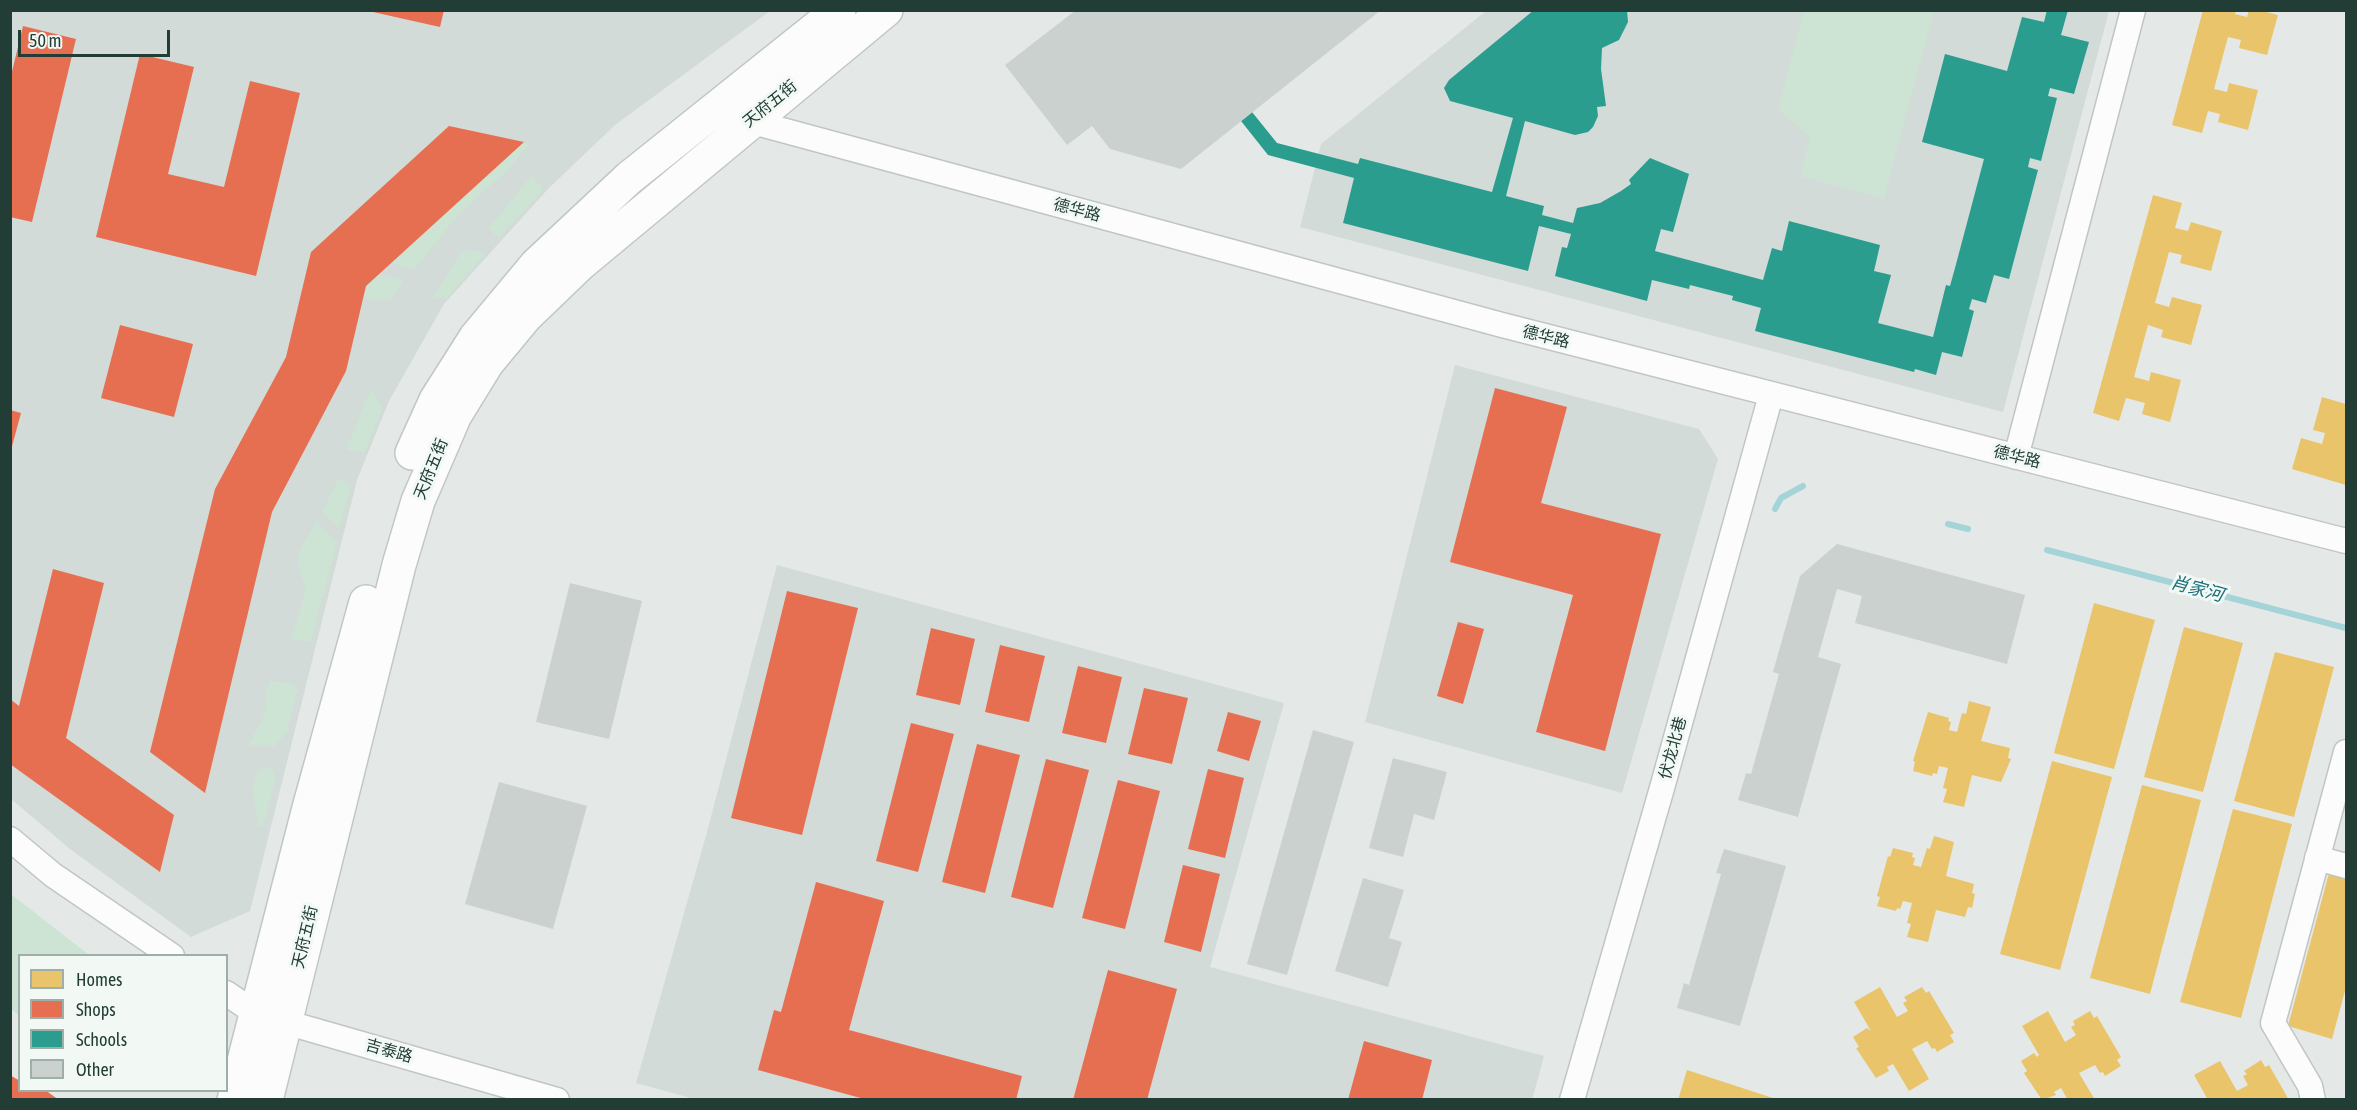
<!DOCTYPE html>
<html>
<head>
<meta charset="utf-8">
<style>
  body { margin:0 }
  #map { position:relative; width:2357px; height:1110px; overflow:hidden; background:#e4e9e7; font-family:"Asap Condensed",sans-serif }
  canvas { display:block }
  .frame { position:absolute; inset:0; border:12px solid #213d35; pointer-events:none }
  .legend { position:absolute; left:18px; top:954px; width:210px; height:138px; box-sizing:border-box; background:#f2f9f5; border:2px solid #9eaea8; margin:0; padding:8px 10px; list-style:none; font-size:18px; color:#213d35 }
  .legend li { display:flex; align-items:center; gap:12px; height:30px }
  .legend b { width:30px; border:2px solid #9eaea8 }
  .scale { position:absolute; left:18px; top:30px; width:152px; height:27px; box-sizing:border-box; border:3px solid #213d35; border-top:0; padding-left:8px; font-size:18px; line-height:21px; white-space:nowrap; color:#213d35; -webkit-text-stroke:4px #f2f9f5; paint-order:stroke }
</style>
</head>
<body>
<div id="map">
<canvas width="2357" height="1110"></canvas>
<div class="frame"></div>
<ul class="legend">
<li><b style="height:16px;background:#e9c46a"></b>Homes</li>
<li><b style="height:16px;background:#e76f51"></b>Shops</li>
<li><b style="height:16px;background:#2a9d8f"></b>Schools</li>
<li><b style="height:16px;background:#cbd1ce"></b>Other</li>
</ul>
<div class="scale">50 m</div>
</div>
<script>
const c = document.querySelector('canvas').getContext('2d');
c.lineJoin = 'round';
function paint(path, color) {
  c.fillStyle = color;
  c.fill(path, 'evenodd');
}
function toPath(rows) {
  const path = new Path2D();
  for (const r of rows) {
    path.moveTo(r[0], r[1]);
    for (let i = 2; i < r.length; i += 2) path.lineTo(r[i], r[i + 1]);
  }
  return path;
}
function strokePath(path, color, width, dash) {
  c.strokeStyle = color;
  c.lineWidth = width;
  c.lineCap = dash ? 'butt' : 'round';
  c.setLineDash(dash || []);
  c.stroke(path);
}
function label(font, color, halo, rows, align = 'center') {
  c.font = font + ' "Asap Condensed","Noto Sans SC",sans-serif';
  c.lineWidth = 6;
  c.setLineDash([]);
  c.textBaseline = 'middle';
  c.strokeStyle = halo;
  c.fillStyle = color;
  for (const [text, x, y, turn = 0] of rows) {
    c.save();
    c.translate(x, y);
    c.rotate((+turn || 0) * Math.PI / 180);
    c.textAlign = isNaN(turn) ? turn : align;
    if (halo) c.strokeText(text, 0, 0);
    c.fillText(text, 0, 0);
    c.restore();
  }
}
paint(toPath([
  [11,11,770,11,615,125,548,189,444,304,389,401,357,480,250,911,191,937,70,849,11,799],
  [1486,11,2109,11,2003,412,1300,227,1321,144],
  [1455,365,1699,429,1718,459,1622,793,1365,722],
  [777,565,1284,703,1210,967,1544,1056,1532,1100,698,1100,636,1083,707,832]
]), '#d2dbd7');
paint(toPath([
  [1804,11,1934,11,1884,199,1800,176,1810,137,1778,109],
  [524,142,529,145,506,172,461,212,414,270,391,263],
  [531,176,544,189,499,238,488,229],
  [462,250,480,251,484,256,447,298,433,298],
  [378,274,404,281,393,298,382,301,363,298,366,286],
  [371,388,383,408,365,452,346,450],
  [339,477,351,487,339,528,322,512],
  [316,522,337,542,311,642,291,639,306,589,297,564,299,552],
  [271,680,294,685,298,690,287,732,275,746,248,746,266,711,265,691],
  [265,768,272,769,276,778,263,826,258,825,252,785,258,771],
  [11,894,89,955,20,956,19,1015,11,1009]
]), '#cde3d3');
paint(toPath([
  [2203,10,2236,10,2235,14,2247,17,2249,10,2259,10,2278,15,2267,55,2239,48,2241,40,2228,37,2214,89,2227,92,2229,83,2258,90,2248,130,2218,122,2220,114,2208,111,2202,133,2172,125],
  [2153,195,2182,203,2175,228,2188,231,2191,222,2222,231,2211,271,2180,263,2182,255,2169,252,2155,303,2169,307,2172,297,2202,305,2191,345,2161,337,2163,330,2148,325,2134,377,2149,381,2151,372,2181,380,2170,422,2142,414,2145,403,2126,398,2119,421,2093,413],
  [2322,397,2346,404,2346,485,2292,469,2301,438,2322,444,2325,433,2313,430],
  [2094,603,2155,620,2114,769,2054,753],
  [2184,627,2243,643,2203,792,2144,777],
  [2275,652,2334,667,2294,817,2234,801],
  [1969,701,1991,707,1981,741,2010,748,2008,758,2011,759,2001,782,1972,775,1964,807,1943,802,1947,789,1943,788,1948,768,1939,766,1937,774,1933,773,1932,776,1913,771,1915,762,1913,761,1928,712,1949,718,1948,721,1951,722,1949,730,1957,732,1962,713,1966,714],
  [2052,761,2112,777,2060,970,2000,954],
  [2142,785,2201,800,2150,994,2090,978],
  [2233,809,2292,824,2241,1018,2180,1002],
  [1934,836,1954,842,1946,876,1974,884,1972,893,1975,894,1972,908,1968,907,1965,917,1936,910,1928,942,1907,937,1911,924,1907,923,1912,903,1903,901,1900,909,1897,908,1896,911,1877,906,1880,897,1877,896,1888,856,1890,857,1893,848,1913,853,1912,857,1915,858,1913,865,1921,867,1927,848,1930,849],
  [2329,873,2346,878,2346,987,2332,1039,2288,1026],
  [1880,987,1897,1017,1908,1011,1903,1003,1907,1001,1904,997,1922,987,1926,993,1929,991,1954,1033,1950,1035,1954,1042,1937,1052,1935,1048,1932,1049,1927,1041,1912,1049,1929,1079,1909,1091,1893,1064,1887,1067,1889,1071,1876,1078,1856,1048,1859,1047,1853,1037,1867,1028,1871,1031,1854,1002],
  [2048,1011,2065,1042,2076,1035,2071,1027,2075,1025,2073,1021,2090,1011,2094,1018,2097,1016,2121,1057,2117,1060,2121,1066,2105,1076,2103,1072,2100,1073,2095,1065,2079,1073,2095,1100,2068,1100,2061,1088,2054,1092,2056,1095,2042,1100,2024,1073,2027,1071,2021,1061,2034,1053,2037,1057,2039,1055,2022,1026],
  [2261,1060,2265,1067,2269,1065,2289,1100,2208,1100,2194,1075,2220,1061,2237,1091,2248,1085,2243,1076,2247,1074,2244,1071],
  [1687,1070,1776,1099,1776,1100,1678,1100]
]), '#e9c46a');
paint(toPath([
  [364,10,444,10,440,27],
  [23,26,76,39,32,222,10,217,10,80],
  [140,54,194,67,168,174,224,187,250,81,300,93,256,276,96,237],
  [449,126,524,142,366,286,346,371,272,512,205,793,150,752,215,489,286,357,311,252],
  [120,325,193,344,174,417,101,398],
  [1495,388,1567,407,1541,503,1661,534,1605,751,1536,732,1573,595,1450,562],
  [10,410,21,413,11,450,10,450],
  [53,569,104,583,66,738,174,815,160,872,10,764,10,699,19,706],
  [787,591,858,608,802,835,731,818],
  [1458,622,1484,629,1463,704,1437,696],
  [931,628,975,639,960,705,916,695],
  [1000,645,1045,656,1029,722,985,712],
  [1078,666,1122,677,1106,743,1062,733],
  [1144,688,1188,698,1172,764,1128,754],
  [1228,712,1261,721,1249,761,1217,751],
  [911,723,954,734,918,872,876,861],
  [977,744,1020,755,985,893,942,882],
  [1046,759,1089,770,1053,908,1011,897],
  [1208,769,1244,778,1225,858,1188,849],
  [1118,780,1160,791,1125,929,1082,918],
  [1183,865,1220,874,1201,952,1164,942],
  [816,882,884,901,849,1030,1022,1076,1016,1100,868,1100,758,1070,774,1010,781,1012],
  [1108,970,1177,989,1147,1100,1073,1100],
  [1364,1041,1432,1060,1422,1100,1348,1100],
  [10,1075,20,1081,20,1090,45,1090,59,1100,10,1100]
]), '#e76f51');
paint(toPath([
  [1534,10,1627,10,1628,22,1619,40,1602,48,1601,69,1606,106,1597,107,1598,116,1593,127,1588,132,1575,135,1525,121,1506,196,1544,206,1542,215,1573,223,1577,208,1600,203,1621,191,1631,184,1629,180,1650,158,1689,174,1673,232,1661,229,1655,251,1763,280,1772,248,1782,251,1789,221,1880,245,1874,271,1891,275,1878,323,1933,337,1946,285,1950,286,1955,268,1984,159,1922,142,1945,54,2007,71,2022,17,2044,22,2047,10,2068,10,2061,35,2089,42,2074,94,2050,88,2048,96,2057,98,2041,161,2030,158,2028,167,2038,170,2009,279,1994,275,1986,303,1972,299,1969,309,1974,311,1962,357,1942,352,1936,375,1915,369,1914,372,1755,331,1761,308,1732,300,1733,296,1690,285,1689,289,1652,280,1647,301,1555,276,1562,247,1567,248,1571,234,1539,226,1528,271,1343,223,1354,178,1268,155,1241,121,1252,112,1277,143,1358,164,1360,158,1492,192,1513,118,1450,101,1444,88,1449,80]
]), '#2a9d8f');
strokePath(toPath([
  [1775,509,1781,498,1803,486],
  [1948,524,1968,529],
  [2047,550,2346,628]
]), '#a4d3d8', 6);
paint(toPath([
  [1076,10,1381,10,1181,169,1110,149,1092,126,1067,145,1005,65],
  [1837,544,2025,595,2007,664,1855,623,1862,596,1837,589,1818,657,1841,664,1798,817,1738,800,1746,773,1751,774,1779,674,1773,672,1800,576],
  [570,583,642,601,609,739,536,722],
  [1313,730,1354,742,1287,975,1247,964],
  [1393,758,1447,772,1434,820,1414,814,1403,857,1369,848],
  [499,782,587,806,553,929,465,904],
  [1724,849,1786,866,1740,1026,1677,1008,1684,983,1689,985,1721,874,1716,873],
  [1363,878,1404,890,1389,938,1402,942,1388,987,1335,971]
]), '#cbd1ce');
const street = toPath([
  [749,121,1502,325,2346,541],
  [2016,457,2133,10],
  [10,839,53,875,172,956],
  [2317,858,2346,866],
  [226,993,257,1014,557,1100],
  [1572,1100,1662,788,1771,395],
  [2313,1100,2310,1086,2273,1023,2346,752]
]);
const secondary = toPath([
  [412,453,436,400,476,337,536,265,629,178,839,10],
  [234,1100,309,808,366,602],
  [266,1100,399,565,418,501,455,415,487,363,526,316,579,265,886,10]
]);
strokePath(street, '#c1c6c4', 27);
strokePath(secondary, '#c0c7c4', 36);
strokePath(street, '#fbfcfb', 24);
strokePath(secondary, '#fbfcfb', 33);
label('16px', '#213d35', '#f2f9f5', [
  ["天府五街",770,104,-39],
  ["德华路",1077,210,15],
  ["德华路",1546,337,14],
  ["德华路",2017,457,14],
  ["天府五街",431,469,-68],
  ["伏龙北巷",1673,748,-75],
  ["天府五街",305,937,-77],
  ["吉泰路",389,1051,16]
]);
label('italic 18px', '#1b6e7a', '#f2f9f5', [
  ["肖家河",2197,589,15]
]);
</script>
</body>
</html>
